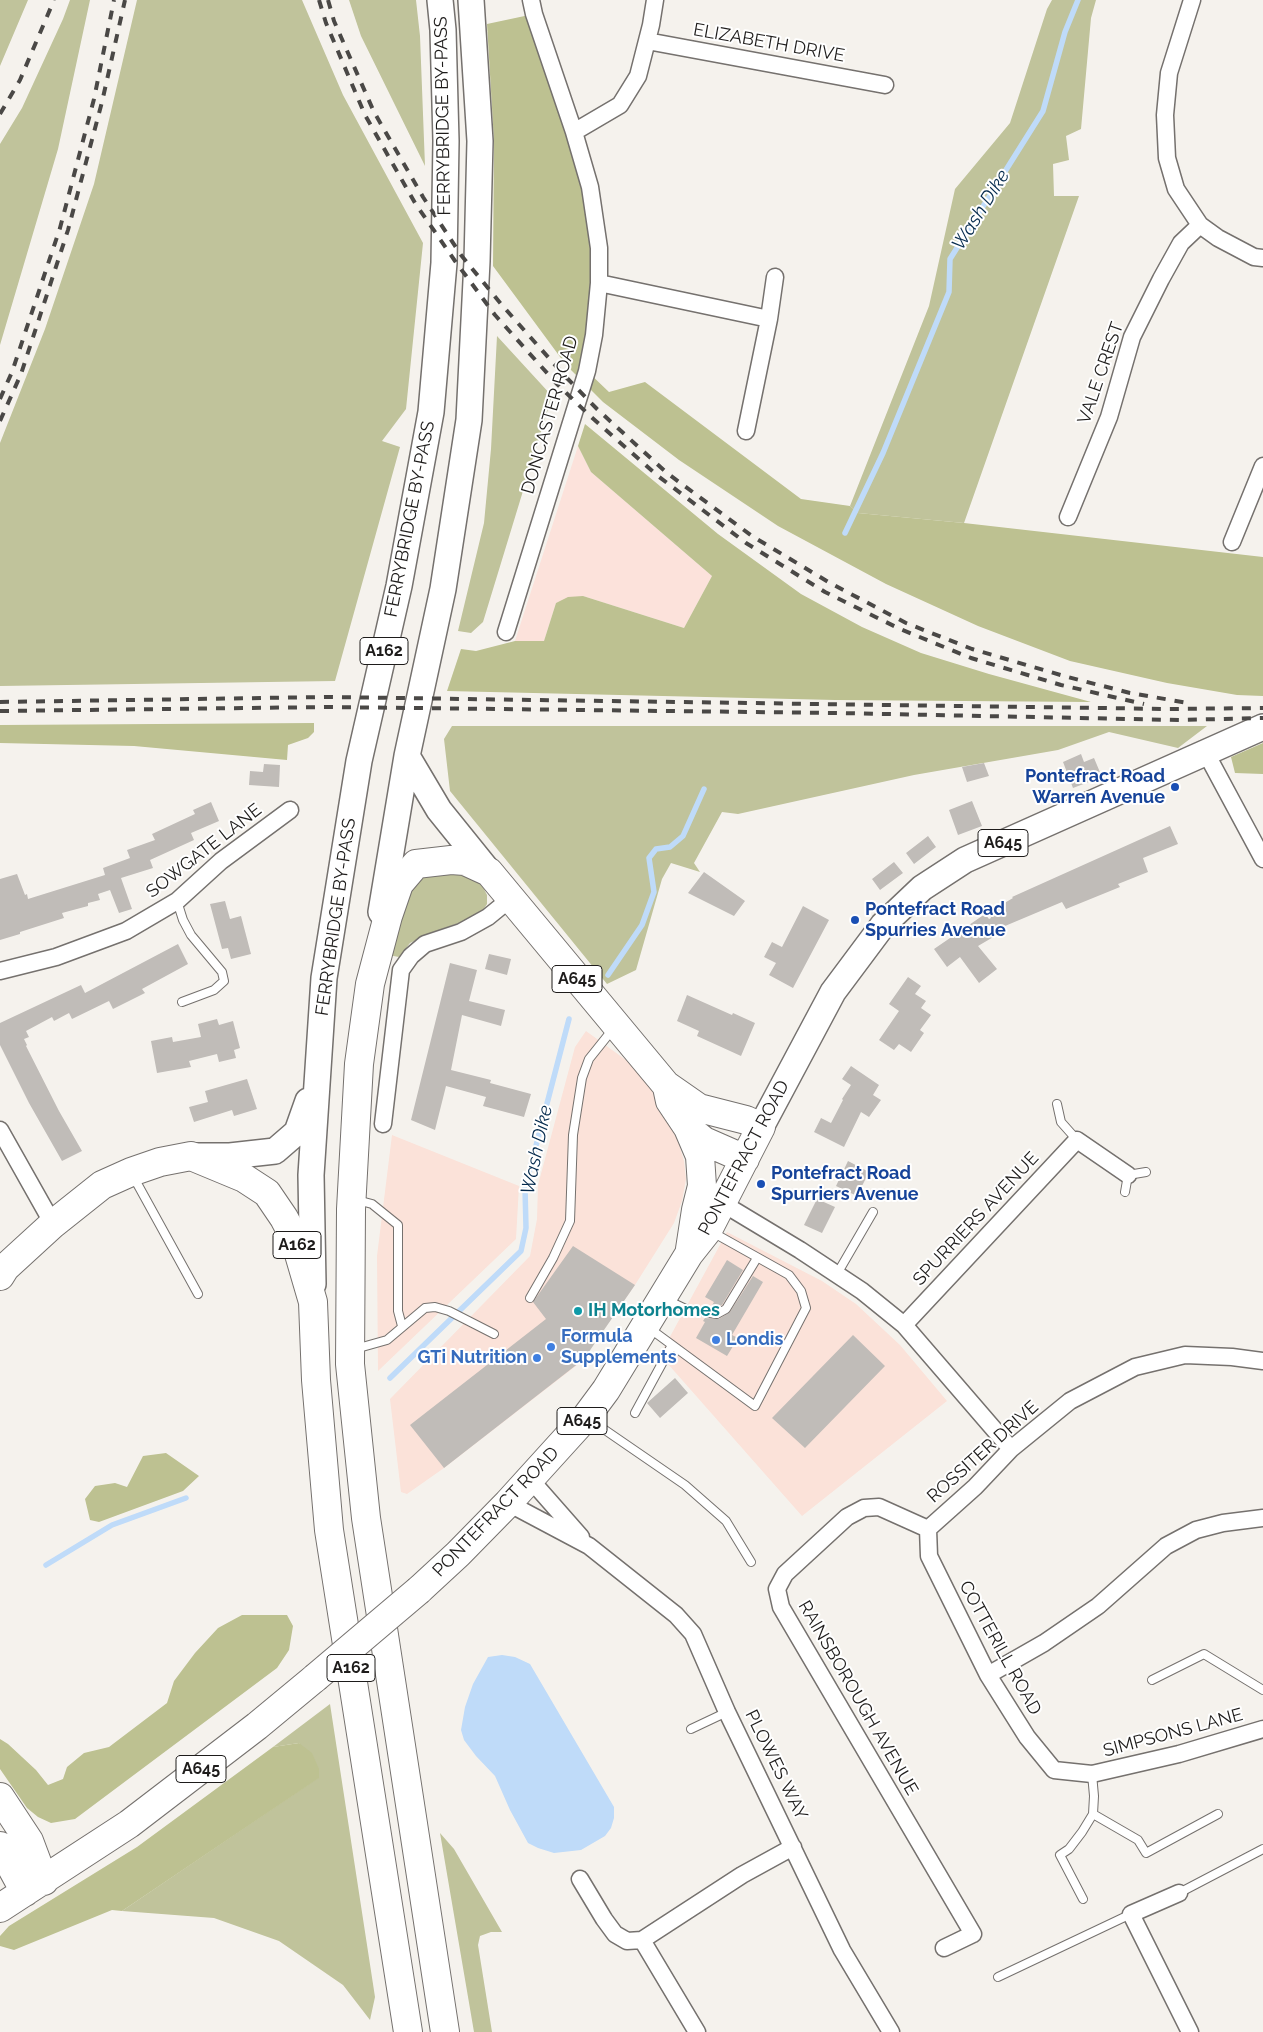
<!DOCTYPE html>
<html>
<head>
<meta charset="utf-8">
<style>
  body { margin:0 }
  canvas { display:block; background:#f5f2ed }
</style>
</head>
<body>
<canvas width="1263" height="2032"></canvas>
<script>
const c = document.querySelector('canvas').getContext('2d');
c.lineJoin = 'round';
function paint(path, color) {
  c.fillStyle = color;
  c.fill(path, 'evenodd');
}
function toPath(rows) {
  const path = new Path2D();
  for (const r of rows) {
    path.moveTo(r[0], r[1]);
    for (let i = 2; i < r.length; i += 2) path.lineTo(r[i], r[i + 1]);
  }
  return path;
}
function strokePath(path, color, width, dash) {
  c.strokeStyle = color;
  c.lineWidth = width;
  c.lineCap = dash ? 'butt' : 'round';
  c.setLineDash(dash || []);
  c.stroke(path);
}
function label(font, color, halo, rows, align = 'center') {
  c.font = font + ' Raleway,sans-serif';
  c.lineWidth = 4;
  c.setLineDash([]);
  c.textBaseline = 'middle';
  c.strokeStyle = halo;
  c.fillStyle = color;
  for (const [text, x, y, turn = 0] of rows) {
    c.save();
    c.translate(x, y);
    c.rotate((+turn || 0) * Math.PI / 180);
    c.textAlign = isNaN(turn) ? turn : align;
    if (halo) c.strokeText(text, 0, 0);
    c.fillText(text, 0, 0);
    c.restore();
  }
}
paint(toPath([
  [586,1031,630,1063,663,1103,656,1107,670,1124,678,1141,684,1161,686,1179,682,1201,674,1223,635,1285,581,1362,444,1468,407,1494,401,1492,390,1399,530,1256,537,1219,538,1185,575,1047],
  [392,1135,519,1186,516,1239,378,1371,377,1256],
  [727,1232,822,1281,856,1304,900,1345,947,1401,802,1516,660,1355]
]), '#fbe2d9');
paint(toPath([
  [578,446,591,472,712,576,684,628,583,596,556,603,544,641,515,641]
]), '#fce2db');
paint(toPath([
  [0,0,28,0,0,66],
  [70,0,90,0,58,149,0,345,0,144,22,108,63,19],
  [137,0,302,0,343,95,423,243,406,409,382,441,400,447,335,681,0,686,0,443,45,329,94,184],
  [349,0,416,0,420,36,425,166,361,36],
  [1052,0,1096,0,1091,18,1081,129,1066,136,1069,160,1053,164,1054,196,1079,196,964,523,858,513,850,506,929,306,955,189,1010,123,1047,9],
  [497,336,552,396,483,622,471,633,458,631,484,523,491,449],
  [452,726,1207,726,1178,748,1109,732,1058,750,914,775,738,814,722,812,694,863,700,872,671,863,662,879,636,970,607,984,450,791,444,739],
  [457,868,481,883,487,895,487,904,479,916,433,932,410,943,399,957,388,955,400,900,422,873],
  [330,1704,375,1997,370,2020,343,1985,279,1941,214,1918,122,1911,318,1778,299,1743,273,1747],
  [440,1833,454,1849,502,1932,491,1932,480,1936,478,1945,492,2032,474,2032]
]), '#c0c39b');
paint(toPath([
  [534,14,599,248,587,371,609,392,645,382,801,499,850,506,858,513,964,523,1263,557,1263,696,1237,695,1167,683,1070,661,978,626,886,584,778,526,679,460,603,402,566,365,493,266,494,141,487,24],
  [585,424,718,534,801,594,862,627,921,653,989,674,1091,702,835,700,447,691,461,649,476,651,515,641,544,641,556,603,568,597,583,596,684,628,712,576,591,472,578,446],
  [314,723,314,732,308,738,288,745,287,760,134,746,0,743,0,725],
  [1263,743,1263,774,1235,773,1231,757],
  [166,1453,199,1476,183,1491,99,1522,90,1520,85,1499,95,1486,115,1483,127,1487,143,1456],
  [242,1615,287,1615,293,1626,289,1650,277,1668,75,1819,51,1823,38,1817,27,1808,0,1769,0,1739,8,1744,36,1770,48,1785,63,1779,67,1767,84,1753,109,1747,167,1703,174,1681,195,1653,218,1628],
  [299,1743,312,1753,319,1769,319,1778,122,1911,112,1910,14,1950,0,1946,0,1936,9,1926,137,1847,273,1747]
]), '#bdc191');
paint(toPath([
  [502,1655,515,1657,530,1664,614,1807,614,1818,611,1828,605,1836,581,1850,554,1853,538,1848,528,1843,510,1810,495,1776,476,1756,464,1740,461,1730,465,1707,473,1684,488,1657]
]), '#bfdbf9');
strokePath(toPath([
  [845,533,883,453,949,292,950,259,1043,111,1065,32,1078,0],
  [608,975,642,925,654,892,649,858,656,849,670,847,683,836,704,789],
  [390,1378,521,1251,526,1228,525,1188,569,1019],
  [46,1565,112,1525,186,1498]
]), '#bfdbf9', 5.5);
paint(toPath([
  [1081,754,1084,762,1094,758,1102,777,1073,788,1063,762],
  [984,763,989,776,967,782,962,767],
  [264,764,280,765,279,787,249,785,250,771,263,772],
  [972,801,982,826,958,835,949,810],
  [211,802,219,821,191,833,194,840,150,860,153,868,121,878,132,909,119,913,110,890,98,894,100,900,88,903,88,906,62,913,64,918,20,932,20,934,0,940,0,879,17,874,25,895,27,894,28,899,105,875,103,868,130,858,127,850,155,840,152,834,195,814,193,810],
  [1170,826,1178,844,1143,858,1148,872,1118,884,1120,887,1066,909,1062,902,1005,926,1007,929,978,946,997,969,979,983,960,957,947,967,934,949,985,914,989,919,991,918,989,912,1013,898,1012,897],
  [928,836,936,847,914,864,906,853],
  [894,862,903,873,880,890,872,879],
  [704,872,745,901,734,916,688,893],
  [225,901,230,919,241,916,251,954,231,959,228,948,222,949,210,904],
  [803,906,829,920,793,988,769,975,776,963,764,957,772,942,782,947],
  [178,944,188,964,142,989,145,993,113,1009,109,1001,72,1019,69,1013,54,1021,52,1017,26,1031,29,1037,24,1039,27,1045,26,1046,59,1111,82,1151,62,1161,29,1103,0,1045,0,1023,81,985,85,993],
  [489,954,511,959,507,975,485,969],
  [450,963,477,970,469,1001,505,1010,501,1026,462,1015,451,1070,491,1080,490,1083,531,1094,524,1117,483,1106,486,1097,446,1086,435,1130,411,1120],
  [908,977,921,986,915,994,926,1001,921,1008,931,1015,920,1030,924,1033,911,1052,899,1044,894,1050,879,1040,899,1011,889,1004],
  [687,995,732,1015,733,1013,755,1023,741,1056,697,1036,699,1031,677,1021],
  [217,1019,219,1025,233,1021,240,1048,234,1050,236,1058,219,1062,217,1054,189,1061,191,1067,157,1073,151,1041,172,1037,173,1042,201,1037,198,1024],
  [851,1066,879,1085,873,1095,881,1100,869,1117,861,1112,844,1147,814,1132,821,1118,831,1123,843,1100,842,1099,851,1085,842,1079],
  [247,1079,257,1109,234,1116,232,1110,194,1122,189,1107,208,1102,205,1091],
  [848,1161,869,1172,857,1196,836,1186],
  [817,1199,835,1207,822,1233,804,1225],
  [573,1246,635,1285,584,1359,444,1468,410,1425,546,1319,533,1302],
  [727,1260,743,1270,722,1305,716,1308,711,1307,714,1302,705,1297],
  [753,1276,763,1282,732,1335,738,1338,727,1356,696,1338,705,1322,703,1321,705,1318,719,1319,730,1312],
  [853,1335,885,1366,805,1448,772,1418],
  [675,1378,688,1393,660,1418,647,1403]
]), '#c0bcb8');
const lane = toPath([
  [177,901,183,920,191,935,222,972,224,981,214,990,182,1002],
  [1057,1104,1061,1122,1077,1140],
  [133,1176,198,1294],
  [1125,1192,1128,1175,1146,1172],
  [357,1200,372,1204,398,1225,398,1311,402,1326],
  [837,1274,873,1212],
  [530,1298,553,1258,570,1221,573,1135,582,1078,589,1059,613,1029],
  [667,1300,688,1310,717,1314,726,1309,757,1258],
  [649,1328,755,1406,806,1308,801,1291,789,1275,712,1232],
  [355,1349,387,1340,425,1308,435,1307,449,1311,494,1334],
  [635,1413,672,1345],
  [589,1419,685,1485,726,1521,751,1562],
  [1152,1680,1204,1654,1263,1690],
  [691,1729,727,1712],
  [1093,1814,1138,1840,1146,1853,1218,1814],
  [1179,1893,1263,1849],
  [1083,1899,1060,1855,1069,1849,1082,1832,1093,1814,1094,1796,1092,1774],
  [998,1977,1131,1914]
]);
const street = toPath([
  [531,0,534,14,574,132],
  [1192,0,1169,73,1165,115,1167,158,1176,189,1200,225,1218,238,1254,257,1263,258],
  [647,41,885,85],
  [599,283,769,319],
  [746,431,769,319,775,277],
  [1068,517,1109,417,1132,337,1161,279,1181,243,1200,225],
  [1232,542,1263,466],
  [506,632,587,371,594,335,599,283,599,248,590,187,574,132,620,105,638,76,651,25,655,0],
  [1206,753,1263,859],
  [0,971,56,957,126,931,177,901,221,861,290,810],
  [383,1124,401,970,411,956,425,944,461,932,488,917,510,899],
  [0,1130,53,1224],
  [722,1203,800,1250,862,1291,904,1325,1011,1449],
  [904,1325,1077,1140,1128,1175],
  [530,1479,581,1537],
  [508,1503,589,1546,676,1615,693,1634,727,1712,842,1950,891,2032],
  [928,1529,879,1507,864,1508,847,1517,785,1574,777,1589,781,1607,973,1934,944,1948],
  [928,1529,929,1556,988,1675,1027,1737,1054,1770,1092,1774,1179,1754,1263,1729],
  [928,1529,975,1487,1011,1449,1070,1401,1135,1367,1185,1355,1232,1357,1263,1361],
  [988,1675,1044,1643,1098,1606,1166,1546,1196,1530,1223,1523,1263,1518],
  [580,1879,604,1919,615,1934,627,1941,642,1940],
  [1179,1893,1131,1914,1190,2032],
  [697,2032,642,1940,742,1875,793,1847]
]);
const primary = toPath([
  [407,756,439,810,489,872],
  [381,912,407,756,443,589,469,420,477,261,480,141,471,0],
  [761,1127,833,992,883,925,922,888,965,860,1263,727],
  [192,1156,230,1156,275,1151,297,1132,308,1101],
  [313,1284,311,1175,324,978,359,761,399,586,431,412,444,263,446,141,443,30,440,0]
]);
const highway = toPath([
  [667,1087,670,1101,688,1128,700,1156,702,1186,696,1210,690,1249],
  [688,1128,704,1141,745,1159],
  [0,1276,5,1268,53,1224,102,1185,131,1172,160,1162,191,1156,244,1178,267,1193,284,1218,294,1237,313,1302,316,1380,329,1530,408,2032],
  [419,1590,458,1554,508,1503,586,1417,606,1390,689,1254,708,1230,761,1127,746,1120,699,1108,666,1085,489,872,465,861,451,860,416,864,399,884,388,916,370,984,359,1064,351,1209,350,1364,366,1518,445,2032],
  [0,1797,29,1841,44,1881],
  [0,1846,25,1892],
  [0,1908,129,1824,257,1726,315,1678]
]);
strokePath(lane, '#75716e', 10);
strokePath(street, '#75716e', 19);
strokePath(primary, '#75716e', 28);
strokePath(highway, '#75716e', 30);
strokePath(lane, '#fff', 8);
strokePath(street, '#fff', 16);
strokePath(primary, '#fff', 25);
strokePath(highway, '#fff', 28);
strokePath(toPath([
  [319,0,326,23,365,115,415,203,455,261,495,315,556,383,590,416,658,476,746,543,825,592,900,629,971,658,1061,685,1144,704],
  [328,0,334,21,374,112,423,197,461,255,501,304,563,374,597,409,667,473,752,536,830,583,906,623,972,649,1064,676,1130,693,1188,703],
  [0,114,20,80,54,0],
  [0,399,12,372,60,228,94,99,114,0],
  [0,421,21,374,68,230,102,102,125,0],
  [0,702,327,697,1169,709,1263,708],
  [0,711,328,707,837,713,1179,720,1263,718]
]), '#4a4846', 4, [9, 9]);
const highwayBridge = toPath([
  [315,1678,419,1590]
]);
strokePath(highwayBridge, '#75716e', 30, []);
strokePath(highwayBridge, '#fff', 28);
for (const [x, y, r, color] of [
  [1175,787,5,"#1a4fb4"],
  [855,920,5,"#1a4fb4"],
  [761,1184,5,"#1a4fb4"],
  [578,1311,5,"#0f9aa8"],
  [716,1340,5,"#3f7fe0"],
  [551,1347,5,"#3f7fe0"],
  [537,1358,5,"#3f7fe0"]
]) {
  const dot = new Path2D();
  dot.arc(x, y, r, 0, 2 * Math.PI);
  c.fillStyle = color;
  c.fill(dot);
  strokePath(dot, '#fff', 2);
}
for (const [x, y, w] of [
  [384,651,48],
  [1003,843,50],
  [577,979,50],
  [297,1245,48],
  [582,1421,50],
  [351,1668,48],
  [201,1769,50]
]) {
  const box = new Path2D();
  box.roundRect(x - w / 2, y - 13.5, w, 27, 4);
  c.fillStyle = '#fff';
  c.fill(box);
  strokePath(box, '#1e1c1b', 1);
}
label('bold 16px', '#1e1c1b', null, [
  ["A162",384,651],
  ["A645",1003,843],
  ["A645",577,979],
  ["A162",297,1245],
  ["A645",582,1421],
  ["A162",351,1668],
  ["A645",201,1769]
]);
label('18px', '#1e1c1b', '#fff', [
  ["ELIZABETH DRIVE",769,43,10],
  ["FERRYBRIDGE BY-PASS",443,116,-91],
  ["VALE CREST",1101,373,-71],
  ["DONCASTER ROAD",550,415,-74],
  ["FERRYBRIDGE BY-PASS",410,519,-79],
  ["SOWGATE LANE",204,851,-38],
  ["FERRYBRIDGE BY-PASS",336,917,-82],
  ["PONTEFRACT ROAD",744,1158,-62],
  ["SPURRIERS AVENUE",976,1219,-47],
  ["ROSSITER DRIVE",983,1452,-42],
  ["PONTEFRACT ROAD",496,1512,-46],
  ["COTTERILL ROAD",1000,1648,61],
  ["RAINSBOROUGH AVENUE",858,1698,60],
  ["SIMPSONS LANE",1173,1733,-15],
  ["PLOWES WAY",776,1765,64]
]);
label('bold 18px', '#164399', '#fff', [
  ["Pontefract Road",1165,777,"right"],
  ["Warren Avenue",1165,798,"right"],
  ["Pontefract Road",865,910],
  ["Spurries Avenue",865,931],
  ["Pontefract Road",771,1174],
  ["Spurriers Avenue",771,1195]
], 'left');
label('bold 18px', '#0d838f', '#fff', [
  ["IH Motorhomes",588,1311]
], 'left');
label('bold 18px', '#366cbe', '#fff', [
  ["Formula",561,1337],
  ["Supplements",561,1358],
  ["Londis",726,1340],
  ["GTi Nutrition",527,1358,"right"]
], 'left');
label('italic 19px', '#042a4d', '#fff', [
  ["Wash Dike",981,210,-58],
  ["Wash Dike",537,1150,-78]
]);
</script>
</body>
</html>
